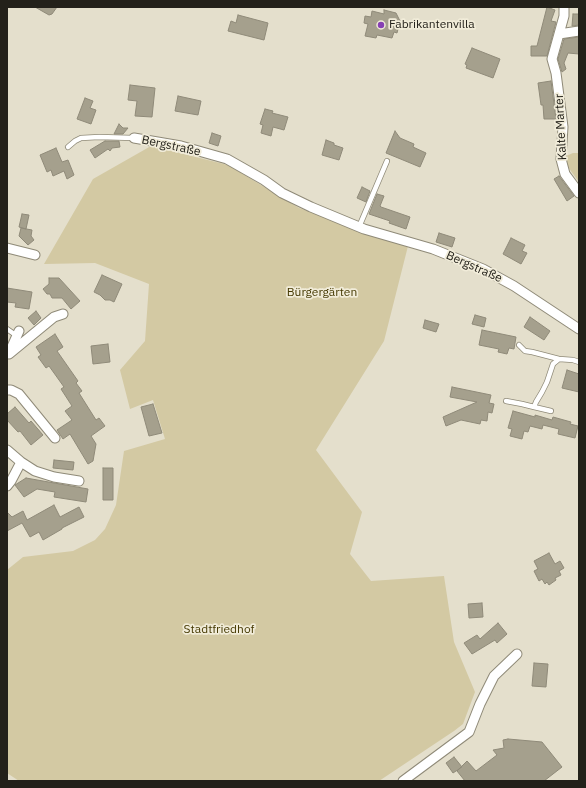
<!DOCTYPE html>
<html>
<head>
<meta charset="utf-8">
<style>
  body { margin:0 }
  #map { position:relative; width:586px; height:788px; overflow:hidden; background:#e4dfcc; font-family:"IBM Plex Sans",sans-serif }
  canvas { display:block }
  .frame { position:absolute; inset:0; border:8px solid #23211a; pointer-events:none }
</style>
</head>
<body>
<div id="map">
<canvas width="586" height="788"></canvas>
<div class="frame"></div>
</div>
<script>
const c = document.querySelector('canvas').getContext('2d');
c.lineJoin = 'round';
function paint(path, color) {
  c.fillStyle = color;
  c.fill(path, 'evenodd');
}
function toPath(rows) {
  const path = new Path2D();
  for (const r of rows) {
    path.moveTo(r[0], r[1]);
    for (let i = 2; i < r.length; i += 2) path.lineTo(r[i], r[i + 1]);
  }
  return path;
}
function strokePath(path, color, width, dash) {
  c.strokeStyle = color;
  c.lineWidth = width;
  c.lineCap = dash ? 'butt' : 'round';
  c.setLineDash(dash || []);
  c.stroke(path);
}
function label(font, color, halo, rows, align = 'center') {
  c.font = font + ' "IBM Plex Sans",sans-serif';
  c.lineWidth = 3.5;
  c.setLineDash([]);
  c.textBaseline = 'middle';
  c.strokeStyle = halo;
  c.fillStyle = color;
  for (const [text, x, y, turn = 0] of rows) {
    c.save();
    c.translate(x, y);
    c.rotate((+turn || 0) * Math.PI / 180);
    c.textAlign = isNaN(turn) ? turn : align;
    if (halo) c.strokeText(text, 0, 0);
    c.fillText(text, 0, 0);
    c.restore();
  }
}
paint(toPath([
  [151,146,228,165,299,208,408,246,384,341,316,450,362,512,350,554,371,581,444,576,454,642,475,692,463,724,454,731,379,781,19,781,7,773,7,570,23,557,73,551,95,540,105,529,116,505,124,451,165,439,153,400,130,409,120,370,145,341,149,284,95,263,44,264,93,179],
  [573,153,579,153,579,182,568,167,566,156]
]), '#d3c9a3');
const building = toPath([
  [35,7,57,7,52,14,49,15,35,7],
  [547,7,555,10,551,21,556,22,547,56,531,56,531,46,537,46,547,7],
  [384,10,396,13,400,21,397,33,394,32,392,38,377,35,376,38,365,36,368,24,364,23,365,16,371,17,372,11,384,14,384,10],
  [573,14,579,14,579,25,572,26,573,14],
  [238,15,268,23,264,40,228,31,231,21,236,23,238,15],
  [579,37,579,54,568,53,564,63,566,69,562,72,558,59,564,39,579,37],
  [472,48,500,59,493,78,466,68,467,65,465,64,472,48],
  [551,81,556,119,544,119,543,105,541,105,538,83,551,81],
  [130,85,155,88,152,117,135,116,137,101,128,100,130,85],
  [178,96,201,101,198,115,175,111,178,96],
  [85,98,93,101,90,108,96,110,91,124,77,119,85,98],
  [265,109,273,111,272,113,288,117,284,130,273,127,271,136,261,133,263,125,260,124,265,109],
  [119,124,123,128,128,128,123,134,114,134,119,124],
  [395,131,400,138,414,144,413,147,426,153,420,167,386,153,395,131],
  [212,133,221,136,218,146,209,143,212,133],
  [326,140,334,143,334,145,343,148,339,160,322,155,326,140],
  [105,141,119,141,120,147,112,148,110,151,108,149,95,158,90,150,105,141],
  [56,148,62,162,68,160,74,175,67,179,64,171,53,176,51,170,47,172,40,155,56,148],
  [559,176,574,196,567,201,554,179,559,176],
  [362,187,370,191,366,202,357,198,362,187],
  [377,194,384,196,380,206,381,207,410,217,406,229,389,223,390,221,369,214,377,194],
  [22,214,29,215,26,229,19,227,22,214],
  [21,228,32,230,31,236,34,240,28,245,19,236,21,228],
  [439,233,455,238,452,247,436,242,439,233],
  [511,238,525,245,522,251,527,253,521,264,503,254,511,238],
  [102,275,122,284,114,302,110,300,105,300,100,295,94,292,102,275],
  [49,278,59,278,80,301,71,309,62,298,52,298,50,294,47,294,43,289,49,284,49,278],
  [7,288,32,292,29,309,15,307,16,303,7,302,7,288],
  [36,311,41,318,34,325,28,318,36,311],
  [475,315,486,318,484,327,472,324,475,315],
  [530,317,550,331,544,340,524,327,530,317],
  [425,320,439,324,436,332,423,328,425,320],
  [482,330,516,337,514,349,509,348,507,354,498,352,499,349,479,345,482,330],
  [55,334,63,347,57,351,78,381,76,383,82,391,79,393,96,420,99,418,105,426,91,436,96,444,93,461,88,464,70,434,63,439,57,430,72,420,65,411,72,406,61,389,64,387,49,366,46,368,38,357,41,355,36,347,55,334],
  [108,344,110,362,93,364,91,346,108,344],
  [567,370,579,374,579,392,562,388,567,370],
  [452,387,491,395,489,403,494,404,492,413,488,412,487,421,481,420,480,424,461,420,446,426,443,417,477,402,450,397,452,387],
  [153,404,162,433,149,436,141,407,153,404],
  [15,407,29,423,31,421,43,435,31,445,20,431,18,432,7,420,7,414,15,407],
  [513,411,535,417,535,415,552,420,553,417,571,422,570,424,578,426,575,438,558,434,559,429,543,425,542,429,530,426,528,432,524,431,522,439,510,436,512,429,508,428,513,411],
  [54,460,74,462,73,470,53,468,54,460],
  [103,468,113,468,113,500,103,500,103,468],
  [26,478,88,489,86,502,54,497,55,492,37,489,24,497,15,485,26,478],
  [54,505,60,517,79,507,84,517,62,528,62,529,43,540,39,532,30,537,22,523,7,531,7,512,12,517,23,511,27,520,54,505],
  [549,553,555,564,560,561,564,568,559,571,561,575,555,578,556,580,549,585,547,582,545,584,542,579,539,581,534,571,538,569,534,561,549,553],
  [482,603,483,617,469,618,468,604,482,603],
  [498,623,507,634,497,643,495,640,472,654,464,643,477,635,480,639,498,623],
  [534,663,548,664,546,687,532,686,534,663],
  [508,739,542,742,562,767,544,781,465,781,457,771,467,761,476,771,497,755,493,750,504,748,503,740,508,739],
  [454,757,462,767,453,773,446,763,454,757]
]);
paint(building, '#a5a08d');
strokePath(building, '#8f8a79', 1);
const service = toPath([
  [68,147,75,141,81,138,99,137,134,138],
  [359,227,387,161],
  [7,329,17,336],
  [519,345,525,351,532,352,559,359],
  [506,401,522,404,534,407,536,402,542,392,547,382,553,364,559,359,573,360,579,362],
  [534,407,551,411]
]);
const minor = toPath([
  [564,7,564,16,552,59,556,73,563,127,561,159,565,174,579,193],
  [559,34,579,31],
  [134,138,181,146,227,159,264,180,282,193,311,207,364,229,433,249,483,269,514,286,579,329],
  [7,248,35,255],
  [10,351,19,331],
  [9,354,54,317,63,314],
  [7,390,11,390,19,394,55,438],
  [7,450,21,462,35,471,54,477,79,481],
  [7,486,11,481,21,462],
  [403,781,469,732,480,704,494,676,517,654]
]);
strokePath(service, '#8f8a78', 6);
strokePath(minor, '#8f8a78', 11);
strokePath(service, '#fff', 4.5);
strokePath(minor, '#fff', 9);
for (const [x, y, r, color] of [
  [381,25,4,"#8640b3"]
]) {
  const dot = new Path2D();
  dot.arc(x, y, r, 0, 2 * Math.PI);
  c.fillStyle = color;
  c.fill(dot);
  strokePath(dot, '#f1ecd9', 1.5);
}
label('12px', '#23211a', '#f1ecd9', [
  ["Fabrikantenvilla",389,25]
], 'left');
label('12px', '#23211a', '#f1ecd9', [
  ["Kalte Marter",561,127,-93],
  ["Bergstraße",171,146,12],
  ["Bergstraße",474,267,24]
]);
label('12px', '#453902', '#f1ecd9', [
  ["Bürgergärten",322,293],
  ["Stadtfriedhof",219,630]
]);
</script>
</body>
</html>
